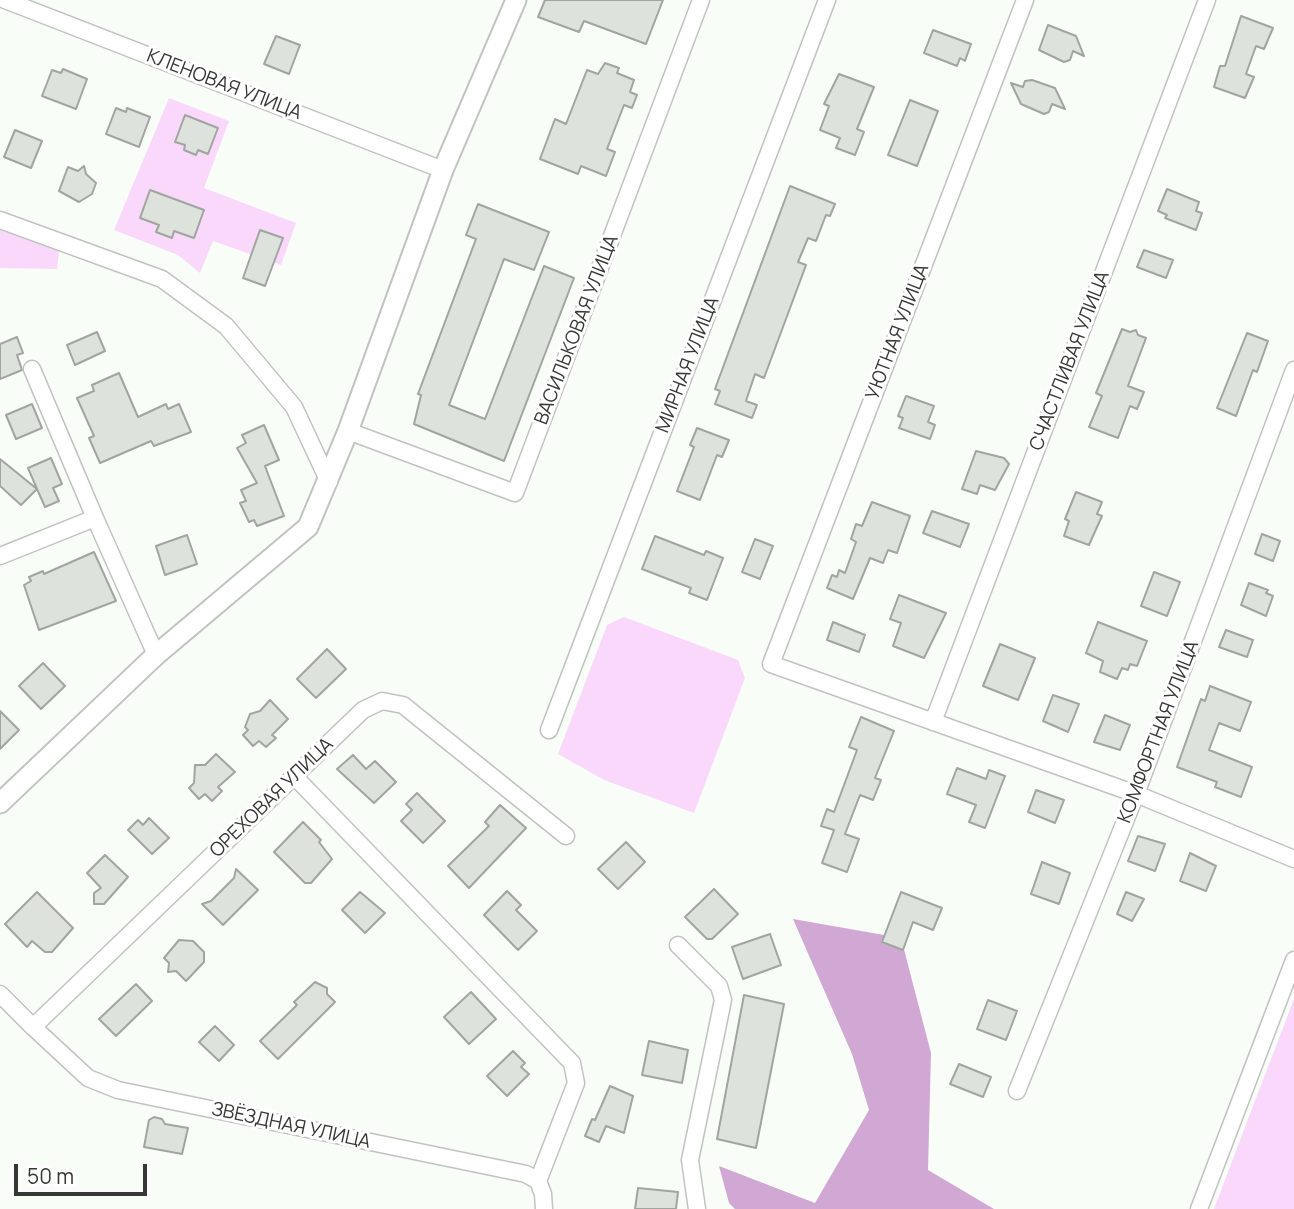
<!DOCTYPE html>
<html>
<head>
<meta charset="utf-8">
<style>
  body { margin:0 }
  #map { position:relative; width:1294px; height:1209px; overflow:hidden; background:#f9fdf7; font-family:Manrope,sans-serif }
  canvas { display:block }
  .scale { position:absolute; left:14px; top:1164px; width:133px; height:32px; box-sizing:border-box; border:4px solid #363835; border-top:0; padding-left:9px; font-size:21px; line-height:24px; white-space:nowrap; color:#363835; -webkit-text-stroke:5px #fff; paint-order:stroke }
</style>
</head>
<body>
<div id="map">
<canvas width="1294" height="1209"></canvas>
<div class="scale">50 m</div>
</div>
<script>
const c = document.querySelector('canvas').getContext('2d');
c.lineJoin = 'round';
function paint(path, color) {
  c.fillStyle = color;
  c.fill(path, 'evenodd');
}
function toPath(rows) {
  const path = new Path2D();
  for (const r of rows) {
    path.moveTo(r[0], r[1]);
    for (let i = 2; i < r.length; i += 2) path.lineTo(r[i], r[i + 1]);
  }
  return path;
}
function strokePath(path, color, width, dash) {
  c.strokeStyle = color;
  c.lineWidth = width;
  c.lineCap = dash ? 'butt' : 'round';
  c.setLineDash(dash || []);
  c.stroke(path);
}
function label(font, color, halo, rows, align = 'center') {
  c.font = font + ' Manrope,sans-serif';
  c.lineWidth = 6;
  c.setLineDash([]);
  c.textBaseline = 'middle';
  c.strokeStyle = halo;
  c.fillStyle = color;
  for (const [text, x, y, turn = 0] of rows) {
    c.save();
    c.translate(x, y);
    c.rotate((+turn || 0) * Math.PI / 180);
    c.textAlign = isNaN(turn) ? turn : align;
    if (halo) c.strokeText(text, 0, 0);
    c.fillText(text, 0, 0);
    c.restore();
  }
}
paint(toPath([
  [169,98,229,121,204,188,296,223,281,265,213,241,200,273,178,255,114,230],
  [0,229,59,251,57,269,0,268],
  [624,617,738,660,745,678,694,813,604,780,558,754,607,625],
  [1294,999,1294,1209,1214,1209,1248,1119]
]), '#fad8fc');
paint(toPath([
  [793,919,901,938,931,1053,928,1170,994,1209,735,1209,729,1203,719,1166,815,1203,869,1110,852,1054]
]), '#d1a7d4');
const building = toPath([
  [545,0,663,0,646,44,584,21,579,32,538,17,545,0],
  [1241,16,1273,28,1264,49,1256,46,1246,74,1254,77,1245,98,1214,87,1220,66,1225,66,1241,16],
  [1048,25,1076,36,1084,56,1073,51,1070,60,1064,62,1039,50,1048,25],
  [933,30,971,44,965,61,960,58,957,66,924,53,933,30],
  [276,36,300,45,289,74,264,64,276,36],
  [605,63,619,68,617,73,634,80,630,92,637,95,632,108,624,105,607,149,615,152,606,176,581,166,578,174,540,159,555,119,566,124,587,70,598,74,605,63],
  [63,69,87,79,76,109,42,96,52,70,61,73,63,69],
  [839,74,874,87,857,129,864,132,855,155,836,148,840,138,820,130,829,106,824,104,839,74],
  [1032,80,1055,88,1065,109,1052,104,1049,112,1044,114,1021,104,1011,83,1023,87,1025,81,1032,80],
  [910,100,938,111,917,166,888,155,910,100],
  [116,108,126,112,127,108,150,117,139,147,106,134,116,108],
  [185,115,218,128,208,154,198,150,196,155,184,150,185,145,175,142,185,115],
  [15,130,42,141,31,168,4,157,15,130],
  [84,166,86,174,96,183,92,194,79,202,59,191,68,167,78,171,84,166],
  [790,186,835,204,830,216,826,215,816,241,808,238,798,262,806,265,799,284,764,378,755,374,746,401,757,405,752,418,715,404,720,391,715,389,790,186],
  [1167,189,1199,202,1196,211,1202,213,1196,230,1165,218,1167,215,1158,211,1167,189],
  [150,190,204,210,194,238,174,231,172,238,156,232,159,225,140,218,150,190],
  [478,204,549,232,534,270,504,259,449,405,485,419,544,266,574,278,504,461,414,424,421,395,418,394,476,239,466,235,478,204],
  [260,230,283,238,265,286,243,278,260,230],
  [1144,250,1173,260,1166,278,1137,267,1144,250],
  [1122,329,1130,332,1136,330,1138,335,1146,338,1128,386,1144,392,1137,409,1130,406,1118,438,1089,427,1102,396,1096,393,1122,329],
  [97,332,105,351,75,365,67,345,97,332],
  [1247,333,1268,341,1257,372,1253,370,1236,416,1217,408,1247,333],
  [17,337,23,353,17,355,22,370,0,379,0,344,17,337],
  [119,373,138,417,166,404,168,409,179,404,191,432,154,446,151,441,100,463,89,438,94,436,77,398,94,391,92,385,119,373],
  [906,396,934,406,928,422,935,425,930,439,899,428,903,418,898,416,906,396],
  [32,404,42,428,16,439,6,415,32,404],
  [264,425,279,460,265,466,284,516,257,526,254,520,249,522,240,503,246,501,241,490,257,483,237,448,246,443,242,435,264,425],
  [697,428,729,440,722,457,717,455,700,500,677,491,694,447,690,445,697,428],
  [976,451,1004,458,1009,464,995,490,980,485,977,494,962,489,976,451],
  [51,458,62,484,53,488,59,501,45,507,37,489,21,505,0,486,0,459,37,489,28,468,51,458],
  [1076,492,1102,502,1097,514,1102,516,1089,545,1064,536,1069,521,1065,519,1076,492],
  [872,502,910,516,897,553,888,550,883,563,870,558,853,599,827,588,832,575,837,577,839,570,845,573,856,542,851,539,856,524,862,526,872,502],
  [932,511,969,524,960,547,923,533,932,511],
  [1262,534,1280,541,1273,561,1255,554,1262,534],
  [187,535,197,564,165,575,156,546,187,535],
  [655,536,704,555,706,551,723,558,707,600,689,593,691,588,642,569,655,536],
  [755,539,773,546,760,579,742,572,755,539],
  [94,552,116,601,39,630,24,585,31,581,29,577,43,571,44,574,94,552],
  [1154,572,1180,582,1167,616,1141,606,1154,572],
  [1249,583,1268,590,1266,593,1273,596,1266,616,1241,605,1249,583],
  [899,595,946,613,924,658,893,646,901,623,890,619,899,595],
  [833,622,865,635,859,652,827,640,833,622],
  [1098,622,1147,641,1137,666,1130,664,1128,670,1122,668,1117,679,1100,672,1103,661,1086,653,1098,622],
  [1226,630,1253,640,1247,657,1219,647,1226,630],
  [1000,644,1035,658,1018,700,983,686,1000,644],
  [327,649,346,669,316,698,297,679,327,649],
  [43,663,65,686,41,709,19,686,43,663],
  [1210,686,1251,702,1240,731,1219,723,1209,750,1252,767,1241,797,1215,787,1217,782,1177,767,1201,699,1205,701,1210,686],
  [1053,695,1079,704,1068,732,1043,721,1053,695],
  [270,700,288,719,272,735,276,738,266,747,259,741,253,746,243,735,248,730,245,727,250,714,260,711,270,700],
  [0,711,19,730,0,749,0,711],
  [1105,715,1130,725,1120,750,1094,742,1105,715],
  [861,717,894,731,875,778,881,780,873,800,860,795,845,834,859,839,847,872,822,863,834,830,821,826,827,809,834,812,857,750,849,747,861,717],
  [216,754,235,772,218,787,222,791,212,801,205,794,199,799,189,788,194,783,195,765,205,765,216,754],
  [353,755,366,769,375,761,396,782,374,803,337,769,353,755],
  [957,768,986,779,989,770,1005,776,985,828,969,822,976,805,947,794,957,768],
  [1036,790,1064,800,1055,823,1028,812,1036,790],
  [417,793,445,821,423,843,401,821,412,810,406,804,417,793],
  [500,805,526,828,469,888,448,866,489,826,485,822,500,805],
  [149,818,169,838,152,854,128,830,138,820,143,825,149,818],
  [303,822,321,840,319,842,332,859,311,883,305,883,274,852,303,822],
  [1138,836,1165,844,1155,871,1128,861,1138,836],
  [626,842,645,862,618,889,598,869,626,842],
  [1190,853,1216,866,1206,891,1180,881,1190,853],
  [105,855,128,877,104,904,94,904,94,893,101,888,87,873,105,855],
  [1042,862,1070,873,1059,904,1031,894,1042,862],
  [236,869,258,890,223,925,202,904,211,901,234,878,236,869],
  [714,889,738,914,712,939,707,939,685,917,714,889],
  [507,891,521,905,516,910,537,931,518,950,484,915,507,891],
  [37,892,73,928,52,952,45,952,32,941,27,947,5,924,37,892],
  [360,892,385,913,365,933,342,910,360,892],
  [901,892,942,908,933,930,913,922,903,950,882,942,901,892],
  [1126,892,1144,899,1132,921,1117,914,1126,892],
  [770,934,781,965,743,979,732,947,770,934],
  [179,940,193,941,204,952,204,962,186,981,176,971,168,972,169,963,164,958,179,940],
  [315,982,327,988,327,994,335,1002,278,1059,260,1041,297,1005,294,1002,315,982],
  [136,984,152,1001,116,1036,99,1019,136,984],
  [471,992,496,1019,469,1044,444,1017,471,992],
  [744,995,784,1004,756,1148,717,1139,744,995],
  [988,1000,1017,1011,1006,1040,977,1029,988,1000],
  [215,1026,234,1045,219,1061,199,1042,215,1026],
  [649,1041,688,1050,682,1083,642,1075,649,1041],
  [513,1051,525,1063,521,1067,529,1074,507,1096,487,1076,513,1051],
  [959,1064,991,1077,983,1097,950,1084,959,1064],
  [610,1086,633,1096,624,1133,606,1126,599,1142,585,1136,592,1119,595,1120,610,1086],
  [154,1117,162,1119,165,1124,188,1128,182,1154,144,1147,149,1120,154,1117],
  [638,1188,678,1192,676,1209,635,1209,638,1188]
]);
paint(building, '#dee2dd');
strokePath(building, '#a1a5a0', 2);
const minor = toPath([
  [5,0,443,170],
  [1025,0,771,664,1136,794,1294,859],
  [0,220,162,279,226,326,294,407,329,482],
  [32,369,95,518],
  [348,431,515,493,701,0],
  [0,556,95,518,156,655],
  [933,722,1207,0],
  [549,730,827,0],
  [294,776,572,1063,576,1083,538,1181],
  [678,945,719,986,723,1000,690,1160,697,1209],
  [0,994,33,1027,363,710,382,701,403,705,566,836],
  [33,1027,88,1078,118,1090,526,1174,538,1181,543,1194,544,1209],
  [1017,1091,1136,794,1294,370],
  [1199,1209,1294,960]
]);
const tertiary = toPath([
  [0,803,156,655,308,527,348,431,443,170,516,0]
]);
strokePath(minor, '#bfc4be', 19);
strokePath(tertiary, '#bfc4be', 23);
strokePath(minor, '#fff', 16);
strokePath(tertiary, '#fff', 19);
label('19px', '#363835', '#fff', [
  ["КЛЕНОВАЯ УЛИЦА",224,85,21],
  ["ВАСИЛЬКОВАЯ УЛИЦА",577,330,-69],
  ["УЮТНАЯ УЛИЦА",898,332,-69],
  ["СЧАСТЛИВАЯ УЛИЦА",1070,361,-69],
  ["МИРНАЯ УЛИЦА",688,365,-69],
  ["КОМФОРТНАЯ УЛИЦА",1159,732,-69],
  ["ОРЕХОВАЯ УЛИЦА",272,798,-44],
  ["ЗВЁЗДНАЯ УЛИЦА",291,1126,12]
]);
</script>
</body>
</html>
